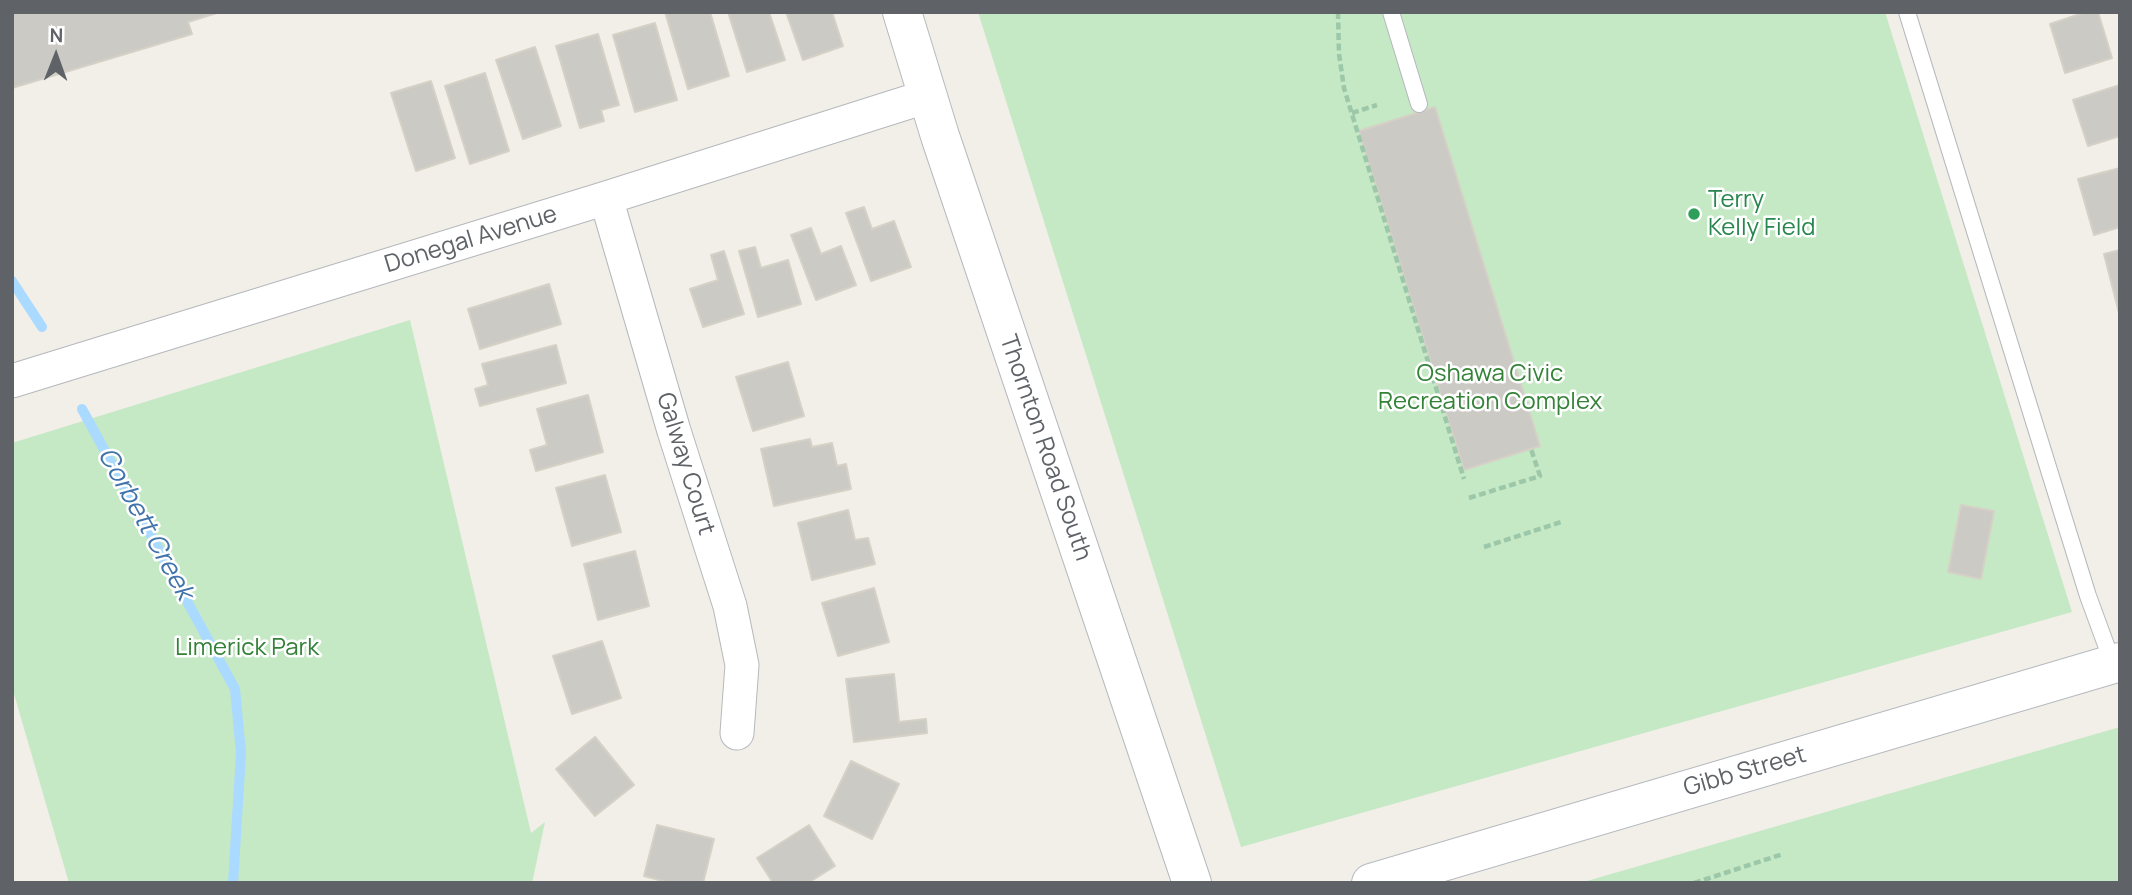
<!DOCTYPE html>
<html>
<head>
<meta charset="utf-8">
<style>
  body { margin:0 }
  #map { position:relative; width:2132px; height:895px; overflow:hidden; background:#f1efe8; font-family:Manrope,sans-serif }
  canvas { display:block }
  .frame { position:absolute; inset:0; border:14px solid #5f6368; pointer-events:none }
  .north { position:absolute; left:21px; top:21px; width:70px; height:70px; -webkit-text-stroke:5px #fff; paint-order:stroke; rotate:1deg; font-size:19px; font-weight:700; line-height:28px; text-align:center; color:#5f6368 }
  .north::after { content:''; display:block; margin:auto; width:24px; height:32px; background:#5f6368; clip-path:polygon(50% 0,100% 100%,50% 72%,0 100%) }
</style>
</head>
<body>
<div id="map">
<canvas width="2132" height="895"></canvas>
<div class="frame"></div>
<div class="north">N</div>
</div>
<script>
const c = document.querySelector('canvas').getContext('2d');
c.lineJoin = 'round';
function paint(path, color) {
  c.fillStyle = color;
  c.fill(path, 'evenodd');
}
function toPath(rows) {
  const path = new Path2D();
  for (const r of rows) {
    path.moveTo(r[0], r[1]);
    for (let i = 2; i < r.length; i += 2) path.lineTo(r[i], r[i + 1]);
  }
  return path;
}
function strokePath(path, color, width, dash) {
  c.strokeStyle = color;
  c.lineWidth = width;
  c.lineCap = dash ? 'butt' : 'round';
  c.setLineDash(dash || []);
  c.stroke(path);
}
function label(font, color, halo, rows, align = 'center') {
  c.font = font + ' Manrope,sans-serif';
  c.lineWidth = 5;
  c.setLineDash([]);
  c.textBaseline = 'middle';
  c.strokeStyle = halo;
  c.fillStyle = color;
  for (const [text, x, y, turn = 0] of rows) {
    c.save();
    c.translate(x, y);
    c.rotate((+turn || 0) * Math.PI / 180);
    c.textAlign = isNaN(turn) ? turn : align;
    if (halo) c.strokeText(text, 0, 0);
    c.fillText(text, 0, 0);
    c.restore();
  }
}
paint(toPath([
  [978,12,1885,12,2072,612,1241,847],
  [410,320,531,833,545,822,532,883,69,883,12,687,12,443],
  [2120,727,2120,883,1580,883]
]), '#c5e8c5');
strokePath(toPath([
  [12,281,42,327],
  [82,409,235,689,241,753,233,883]
]), '#aadaff', 10);
const building = toPath([
  [220,12,188,22,192,34,12,88,12,13,220,12],
  [665,12,710,12,729,76,688,89,665,12],
  [728,12,769,12,785,60,747,72,728,12],
  [786,12,832,12,843,46,803,60,786,12],
  [2086,12,2098,12,2112,58,2065,73,2050,24,2086,12],
  [655,23,677,100,635,112,613,35,655,23],
  [598,34,619,105,601,110,604,121,580,128,556,46,598,34],
  [535,47,561,126,523,139,496,60,535,47],
  [485,73,509,151,470,164,445,86,485,73],
  [431,81,455,158,416,171,391,93,431,81],
  [2120,85,2120,136,2088,146,2073,100,2120,85],
  [1435,107,1540,446,1464,470,1359,131,1435,107],
  [2120,168,2120,227,2094,235,2078,179,2120,168],
  [864,207,872,229,894,221,911,267,871,281,846,213,864,207],
  [811,228,821,254,841,246,856,285,816,300,791,235,811,228],
  [755,247,761,268,788,260,801,304,758,317,739,251,755,247],
  [2120,250,2120,312,2119,313,2104,254,2120,250],
  [724,251,744,314,703,327,690,289,718,280,711,255,724,251],
  [549,284,561,324,480,349,468,309,549,284],
  [556,345,566,383,480,406,475,389,488,385,482,364,556,345],
  [788,362,804,416,753,431,736,377,788,362],
  [588,395,603,452,536,471,530,450,547,445,537,409,588,395],
  [810,439,812,447,832,443,837,466,846,464,851,489,774,506,761,449,810,439],
  [605,475,621,532,572,546,556,488,605,475],
  [1961,505,1994,511,1981,579,1948,572,1961,505],
  [848,510,855,540,868,538,875,564,812,580,798,523,848,510],
  [635,551,649,606,598,620,584,564,635,551],
  [874,588,889,642,838,656,822,603,874,588],
  [602,641,621,698,572,714,553,656,602,641],
  [894,674,899,722,926,719,927,733,854,742,846,679,894,674],
  [595,737,634,785,595,816,556,769,595,737],
  [851,761,899,784,872,839,824,816,851,761],
  [657,825,714,839,703,883,670,883,644,876,657,825],
  [809,825,835,866,808,883,773,883,757,858,809,825]
]);
paint(building, '#cccac5');
strokePath(building, '#d6d1c6', 2);
const lane = toPath([
  [1391,12,1419,104],
  [1907,12,2088,596,2113,664]
]);
const street = toPath([
  [606,198,674,431,730,606,742,665,737,733],
  [12,381,606,198,928,96]
]);
const secondary = toPath([
  [902,12,940,136,1192,883],
  [1371,883,2120,662]
]);
strokePath(lane, '#b5b8bc', 18);
strokePath(street, '#b5b8bc', 35);
strokePath(secondary, '#b6babf', 40);
strokePath(toPath([
  [1338,12,1339,54,1344,88,1464,479],
  [1352,113,1377,105],
  [1469,498,1540,476,1531,449],
  [1484,547,1561,522],
  [1694,883,1783,854]
]), '#9cc7a9', 4.5, [7, 3.5]);
strokePath(lane, '#fff', 16);
strokePath(street, '#fff', 33);
strokePath(secondary, '#fff', 38);
for (const [x, y, r, color] of [
  [1694,214,7,"#2e9e5b"]
]) {
  const dot = new Path2D();
  dot.arc(x, y, r, 0, 2 * Math.PI);
  c.fillStyle = color;
  c.fill(dot);
  strokePath(dot, '#fff', 2.5);
}
label('24px', '#27864d', '#fff', [
  ["Terry",1708,200],
  ["Kelly Field",1708,228]
], 'left');
label('24px', '#5f6368', '#fff', [
  ["Donegal Avenue",471,240,-17],
  ["Thornton Road South",1045,448,71],
  ["Galway Court",685,464,73],
  ["Gibb Street",1745,772,-16]
]);
label('24px', '#348238', '#fff', [
  ["Oshawa Civic",1490,374],
  ["Recreation Complex",1490,402],
  ["Limerick Park",247,648]
]);
label('italic 26px', '#4174aa', '#fff', [
  ["Corbett Creek",145,524,61]
]);
</script>
</body>
</html>
